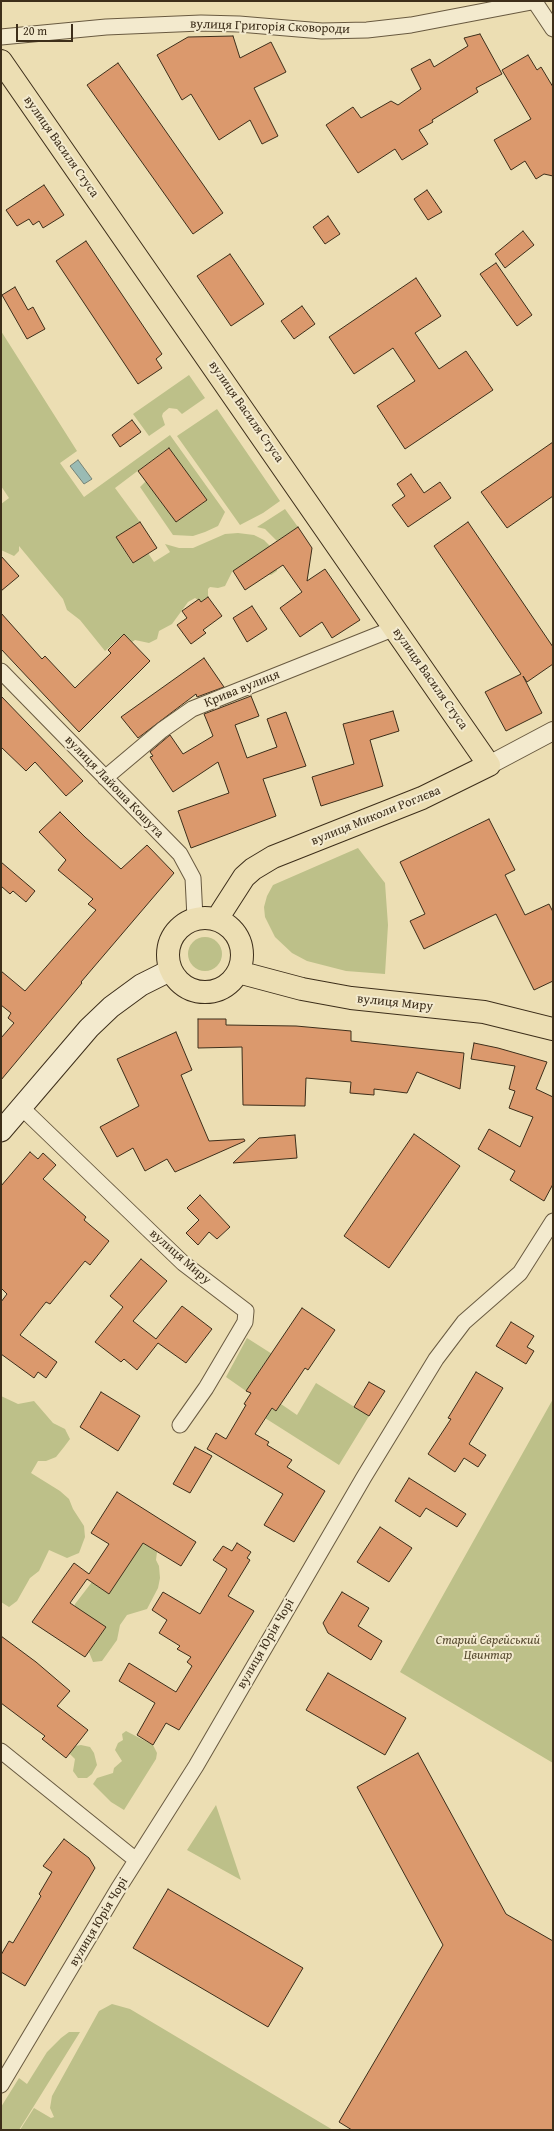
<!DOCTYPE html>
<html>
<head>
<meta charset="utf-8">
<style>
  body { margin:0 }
  #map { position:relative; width:554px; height:2131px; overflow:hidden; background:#ecdeb3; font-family:"Gentium Book Plus",serif }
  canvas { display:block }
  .frame { position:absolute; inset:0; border:2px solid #3d2e1a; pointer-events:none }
  .scale { position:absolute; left:16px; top:24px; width:57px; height:18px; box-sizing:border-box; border:2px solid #3d2e1a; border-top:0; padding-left:5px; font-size:12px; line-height:14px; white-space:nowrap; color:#3d2e1a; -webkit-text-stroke:3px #f3eace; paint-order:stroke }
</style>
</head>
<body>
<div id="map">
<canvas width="554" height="2131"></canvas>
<div class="frame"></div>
<div class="scale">20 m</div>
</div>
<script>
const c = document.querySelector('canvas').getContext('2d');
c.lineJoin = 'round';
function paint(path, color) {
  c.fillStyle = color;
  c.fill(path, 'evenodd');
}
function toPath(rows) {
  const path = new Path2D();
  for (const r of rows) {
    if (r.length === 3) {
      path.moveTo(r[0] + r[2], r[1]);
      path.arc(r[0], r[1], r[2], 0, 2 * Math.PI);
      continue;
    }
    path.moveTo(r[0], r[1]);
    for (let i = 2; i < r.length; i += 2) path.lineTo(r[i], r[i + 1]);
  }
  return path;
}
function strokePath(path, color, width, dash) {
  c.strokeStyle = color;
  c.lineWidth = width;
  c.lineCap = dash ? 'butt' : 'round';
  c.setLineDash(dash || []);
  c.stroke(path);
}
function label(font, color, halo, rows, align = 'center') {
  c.font = font + ' "Gentium Book Plus",serif';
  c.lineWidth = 4;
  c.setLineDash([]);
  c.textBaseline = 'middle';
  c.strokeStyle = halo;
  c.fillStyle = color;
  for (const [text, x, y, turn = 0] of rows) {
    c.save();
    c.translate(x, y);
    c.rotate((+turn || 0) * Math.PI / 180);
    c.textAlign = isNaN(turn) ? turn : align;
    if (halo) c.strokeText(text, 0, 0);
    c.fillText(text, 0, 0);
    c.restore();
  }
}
paint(toPath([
  [1,331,77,451,60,463,84,497,170,435,225,512,218,526,205,532,193,536,173,535,140,487,146,481,176,522,207,500,168,448,115,488,140,522,116,537,132,563,148,553,154,562,170,552,165,544,179,548,193,548,225,534,238,533,254,535,264,540,270,546,267,548,277,563,277,571,271,575,263,572,250,560,232,572,225,586,218,588,210,587,208,589,208,597,201,602,195,598,188,602,172,624,159,631,157,639,149,643,135,640,132,642,124,634,105,651,80,620,67,610,63,599,19,546,19,551,14,556,1,550,1,504,9,498,1,486],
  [189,375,205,398,182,414,177,409,169,408,163,413,162,416,165,425,149,436,133,414],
  [217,409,280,501,263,513,240,525,177,436],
  [285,509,298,527,277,541,265,529,257,527],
  [358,848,385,883,388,925,385,974,346,971,307,961,292,953,275,937,265,917,264,907,267,896,273,885],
  [205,954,17],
  [247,1338,302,1373,296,1381,266,1361,246,1391,226,1377],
  [316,1383,369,1416,339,1465,265,1418,272,1408,276,1411,281,1404,297,1415],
  [1,1396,18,1404,34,1401,53,1423,65,1429,70,1439,64,1447,56,1457,46,1461,38,1461,31,1473,60,1491,69,1499,73,1509,84,1526,85,1537,79,1553,67,1558,49,1550,39,1571,30,1578,17,1601,9,1607,1,1602],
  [553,1399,553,1763,400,1672],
  [143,1543,157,1552,156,1560,159,1566,160,1578,158,1588,147,1609,127,1615,120,1625,117,1640,102,1661,93,1662,89,1652,106,1627,73,1614,75,1604,92,1582,109,1594],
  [126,1731,153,1745,157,1753,156,1759,124,1810,111,1802,93,1784,97,1778,113,1773,114,1768,122,1761,115,1750,118,1743,123,1740,122,1734],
  [81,1745,90,1747,94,1753,97,1765,92,1774,87,1778,78,1778,73,1771,75,1759,69,1753,75,1746],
  [216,1805,241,1880,187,1850],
  [112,2004,130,2009,333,2130,20,2130,34,2108,51,2118,54,2117,50,2108,52,2096,99,2011],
  [69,2032,80,2032,19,2130,1,2130,1,2107,19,2078,27,2084,47,2052,61,2038]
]), '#bdc089');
const water = toPath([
  [78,460,92,479,84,484,70,466,78,460]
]);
paint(water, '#9abbb4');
strokePath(water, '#758376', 1);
const building = toPath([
  [480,34,502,74,476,88,478,92,432,120,433,122,419,130,428,144,402,160,395,149,358,173,326,125,353,107,361,118,391,101,398,105,421,89,411,69,430,59,434,67,468,46,464,38,480,34],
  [233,36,240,58,271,42,286,72,254,88,278,136,262,144,250,120,219,140,191,94,182,100,157,55,188,37,233,36],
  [528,55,537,70,541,67,553,87,553,176,544,174,536,179,525,161,511,170,494,140,531,119,502,70,528,55],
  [118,63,223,213,193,234,87,85,118,63],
  [44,185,64,215,43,228,39,221,33,225,29,219,17,226,6,210,44,185],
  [427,190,442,212,428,220,414,199,427,190],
  [328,216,340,234,325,244,313,227,328,216],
  [523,231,534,245,505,268,495,254,523,231],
  [86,241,162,354,156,359,162,368,138,384,56,261,86,241],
  [230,254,264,304,231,326,197,276,230,254],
  [496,263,532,315,517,326,480,274,496,263],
  [416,278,441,316,415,333,439,369,466,351,493,390,405,449,377,406,415,381,393,348,354,374,329,337,416,278],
  [15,287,28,310,33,307,45,329,27,339,2,295,15,287],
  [302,306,315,324,294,339,281,321,302,306],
  [132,420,141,432,120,447,112,435,132,420],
  [553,442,553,496,507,528,481,492,553,442],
  [169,448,207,500,176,522,138,471,169,448],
  [411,474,424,493,440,482,451,498,408,527,392,505,405,496,397,484,411,474],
  [140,522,157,548,133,563,116,537,140,522],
  [468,522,553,647,553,664,527,682,523,676,542,713,506,731,485,692,521,674,434,546,468,522],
  [298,527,312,548,307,581,325,569,360,620,332,638,322,622,300,637,280,608,302,592,283,565,245,590,233,571,298,527],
  [1,556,19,576,1,591,1,556],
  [208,597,222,616,203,630,206,633,191,644,177,625,187,618,182,611,199,599,201,602,208,597],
  [252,606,267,629,247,642,233,618,252,606],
  [1,613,42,659,45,656,75,688,111,653,108,650,124,634,150,661,79,732,1,649,1,613],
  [204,658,224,687,197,697,196,694,138,738,121,717,204,658],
  [1,696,83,781,66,796,35,762,26,771,1,747,1,696],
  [251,696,259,716,235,725,247,758,277,747,267,719,286,712,306,766,263,779,276,816,191,848,178,811,229,793,218,762,173,792,150,757,153,756,150,752,170,735,183,754,213,736,204,714,251,696],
  [393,711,399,731,370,740,383,786,321,806,312,777,354,764,343,724,393,711],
  [60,812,85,837,121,869,147,845,174,873,81,982,82,983,1,1080,1,1038,14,1023,8,1018,11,1013,1,1005,1,971,25,991,96,910,88,904,93,899,58,870,66,860,39,832,60,812],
  [489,819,515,870,505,875,525,915,549,904,553,912,553,981,534,990,496,914,424,949,410,921,425,914,400,862,489,819],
  [1,862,35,891,26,902,13,891,10,894,1,886,1,862],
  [198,1019,226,1019,226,1025,296,1026,351,1031,351,1041,464,1053,460,1089,417,1072,407,1093,374,1089,374,1095,350,1093,351,1082,306,1078,305,1106,243,1105,242,1047,198,1048,198,1019],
  [176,1032,192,1070,181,1075,209,1141,244,1139,245,1141,175,1172,167,1159,145,1171,133,1148,117,1157,100,1127,139,1106,117,1059,176,1032],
  [474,1043,498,1048,547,1062,536,1089,553,1097,553,1184,544,1201,510,1180,515,1171,478,1149,489,1129,520,1147,533,1117,509,1108,515,1091,509,1089,515,1066,471,1059,474,1043],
  [414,1134,460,1166,389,1268,344,1236,414,1134],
  [295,1135,297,1158,233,1163,259,1138,295,1135],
  [30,1152,38,1159,43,1153,56,1165,43,1179,86,1217,84,1220,109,1241,90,1265,85,1261,50,1304,46,1302,20,1335,57,1362,46,1378,38,1372,34,1378,1,1354,1,1302,7,1294,1,1288,1,1186,30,1152],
  [200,1195,230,1227,217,1239,209,1232,198,1245,186,1233,199,1220,187,1208,200,1195],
  [141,1259,167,1281,133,1321,156,1339,182,1306,212,1329,186,1363,158,1343,137,1370,124,1359,121,1362,95,1342,123,1307,110,1296,141,1259],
  [302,1308,335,1330,308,1370,305,1368,276,1411,272,1408,255,1434,269,1442,267,1445,292,1460,287,1467,325,1491,294,1542,264,1525,283,1494,207,1449,216,1433,226,1439,246,1405,244,1404,251,1393,246,1391,302,1308],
  [511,1322,534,1336,527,1347,534,1351,526,1364,496,1346,511,1322],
  [476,1372,503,1388,469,1444,486,1455,478,1467,464,1458,455,1472,428,1454,451,1419,448,1418,476,1372],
  [369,1382,385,1391,369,1416,354,1407,369,1382],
  [101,1392,140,1416,118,1451,80,1427,101,1392],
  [195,1447,212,1456,190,1493,173,1484,195,1447],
  [409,1478,466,1514,457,1527,426,1508,420,1517,395,1501,409,1478],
  [117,1492,196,1542,181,1566,143,1543,109,1594,87,1579,70,1603,106,1627,85,1657,32,1622,74,1563,89,1574,109,1544,91,1533,117,1492],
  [380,1527,412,1548,389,1582,357,1562,380,1527],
  [237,1543,251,1552,247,1558,250,1560,228,1596,254,1611,179,1730,166,1723,153,1745,137,1735,155,1703,119,1681,129,1663,176,1692,192,1666,187,1662,191,1657,177,1649,180,1646,159,1633,167,1620,152,1610,163,1592,200,1614,227,1569,213,1560,223,1546,232,1551,237,1543],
  [342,1592,369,1608,358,1626,382,1641,371,1660,328,1633,323,1623,342,1592],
  [1,1636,36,1662,70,1691,57,1706,88,1730,66,1758,42,1739,45,1736,1,1703,1,1636],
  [328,1673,406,1718,385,1755,306,1710,328,1673],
  [418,1753,506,1914,553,1941,553,2130,352,2130,339,2122,443,1945,357,1787,418,1753],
  [64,1839,89,1858,95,1868,25,1986,1,1972,1,1955,9,1941,13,1943,41,1896,39,1894,52,1872,43,1866,64,1839],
  [168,1889,303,1968,268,2027,133,1948,168,1889]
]);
paint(building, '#db996d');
strokePath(building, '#3d2e1a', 1);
const minor = toPath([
  [535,2,553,29],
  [1,37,106,27,201,23,239,24,322,31,367,30,411,25,537,1],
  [1,671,180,854,193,878,195,918],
  [105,778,162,730,192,709,395,628],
  [22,1108,183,1263,246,1311,245,1322,206,1388,180,1425],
  [1,1751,136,1860],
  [1,2085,118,1889,196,1766,364,1477,436,1359,464,1322,520,1273,553,1221]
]);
const tertiary = toPath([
  [489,765,553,731]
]);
const secondary = toPath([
  [1,1131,89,1028,111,1007,141,985,171,970]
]);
const primary = toPath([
  [1,61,489,765,422,798,273,857,253,869,244,877,217,919],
  [205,955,37],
  [238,972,302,989,351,998,484,1012,553,1029]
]);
strokePath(minor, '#695a40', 17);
strokePath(tertiary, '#695a40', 20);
strokePath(secondary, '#3d2e1a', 23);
strokePath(primary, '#3d2e1a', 24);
strokePath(minor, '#f3eace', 15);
strokePath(tertiary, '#f3eace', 18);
strokePath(secondary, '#f3eace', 21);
strokePath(primary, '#ecdeb3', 22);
label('13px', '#3d2e1a', '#f3eace', [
  ["вулиця Григорія Сковороди",270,27,2],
  ["вулиця Василя Стуса",61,147,55],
  ["вулиця Василя Стуса",246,412,55],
  ["вулиця Василя Стуса",430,679,55],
  ["Крива вулиця",242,689,-22],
  ["вулиця Лайоша Кошута",114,787,46],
  ["вулиця Миколи Роглєва",376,816,-22],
  ["вулиця Миру",395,1003,6],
  ["вулиця Миру",180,1257,41],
  ["вулиця Юрія Чорі",266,1644,-60],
  ["вулиця Юрія Чорі",99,1922,-59]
]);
label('italic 13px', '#574b30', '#f3eace', [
  ["Старий Єврейський",488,1641],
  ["Цвинтар",488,1656]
]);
</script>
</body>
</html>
